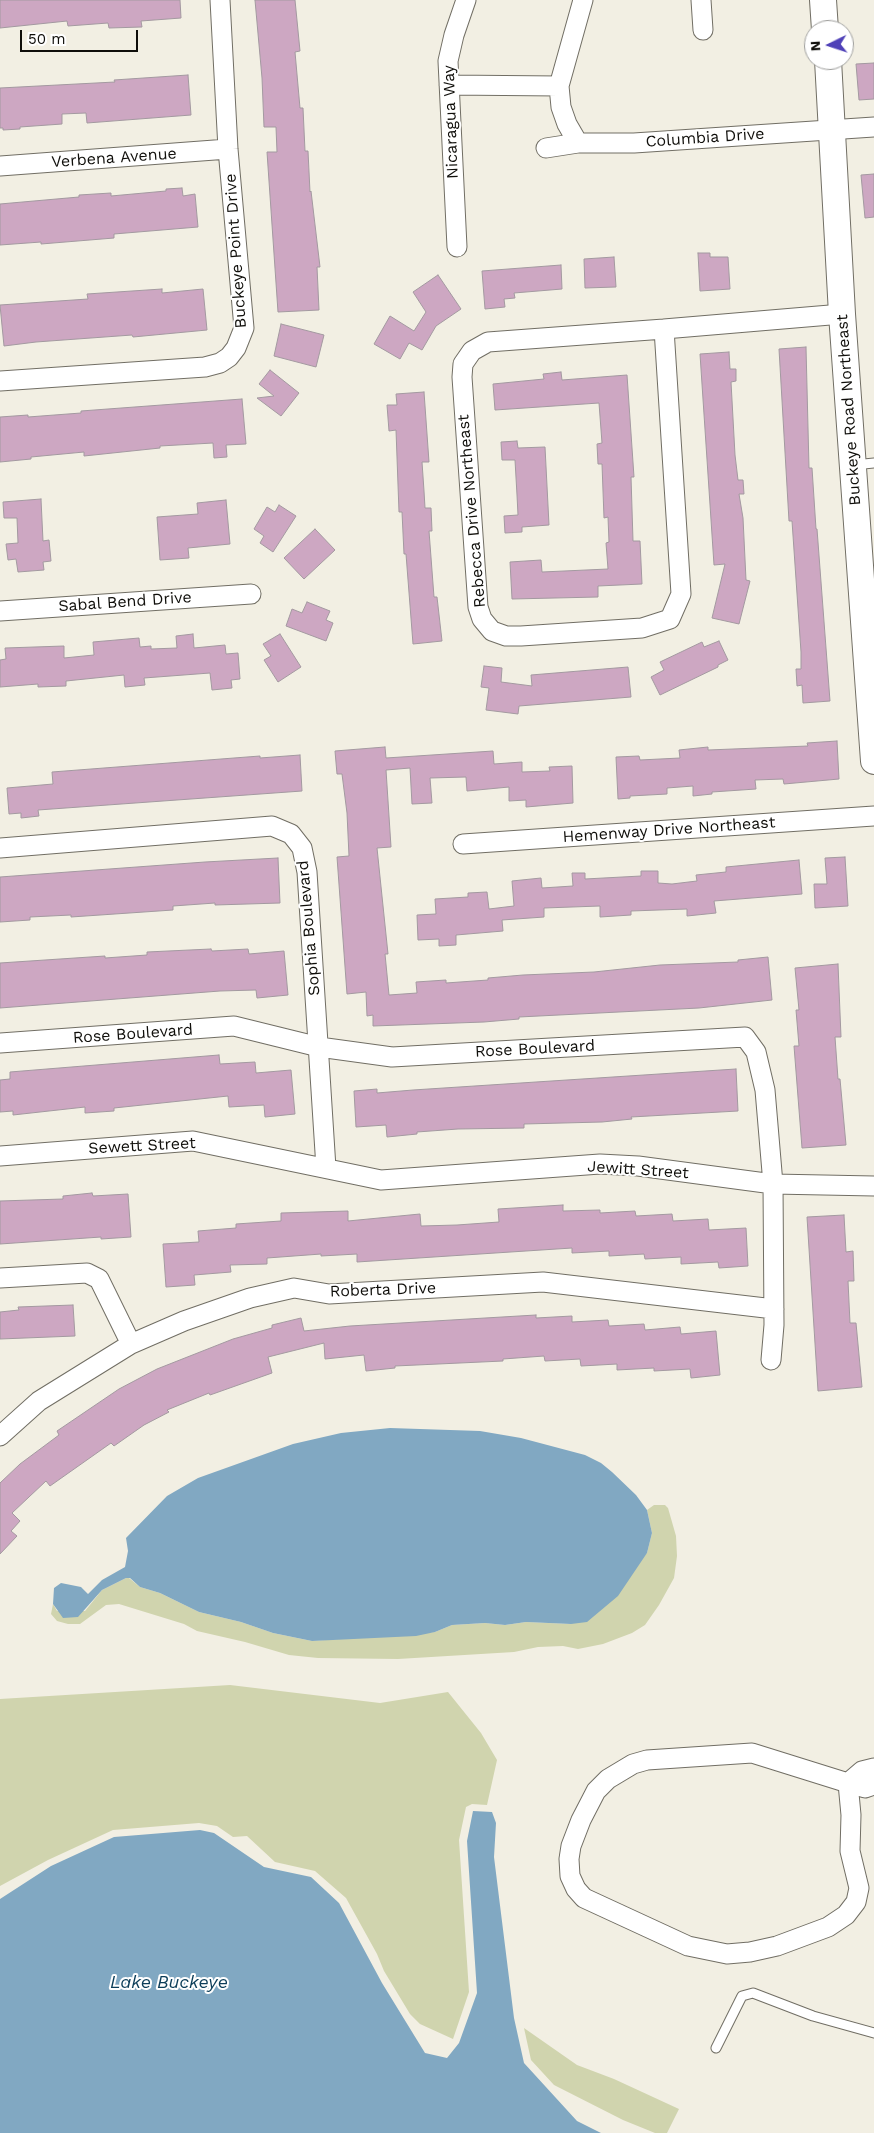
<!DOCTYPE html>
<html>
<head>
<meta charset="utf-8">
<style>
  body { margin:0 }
  #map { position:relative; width:874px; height:2133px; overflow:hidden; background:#f2efe3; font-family:"Work Sans",sans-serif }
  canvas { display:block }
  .north { position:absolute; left:804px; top:20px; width:50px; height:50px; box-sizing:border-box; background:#fff; border:1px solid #9f9f9d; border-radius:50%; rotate:266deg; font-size:14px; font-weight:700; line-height:20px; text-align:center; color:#0f0e0a }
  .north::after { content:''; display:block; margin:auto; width:18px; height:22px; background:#4f41b8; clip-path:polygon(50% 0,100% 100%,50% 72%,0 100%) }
  .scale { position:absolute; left:20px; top:30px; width:118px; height:22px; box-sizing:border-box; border:2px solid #0f0e0a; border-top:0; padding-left:6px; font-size:15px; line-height:18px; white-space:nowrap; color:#0f0e0a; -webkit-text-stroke:4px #fff; paint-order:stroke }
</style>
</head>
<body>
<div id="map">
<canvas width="874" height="2133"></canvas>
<div class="north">N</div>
<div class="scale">50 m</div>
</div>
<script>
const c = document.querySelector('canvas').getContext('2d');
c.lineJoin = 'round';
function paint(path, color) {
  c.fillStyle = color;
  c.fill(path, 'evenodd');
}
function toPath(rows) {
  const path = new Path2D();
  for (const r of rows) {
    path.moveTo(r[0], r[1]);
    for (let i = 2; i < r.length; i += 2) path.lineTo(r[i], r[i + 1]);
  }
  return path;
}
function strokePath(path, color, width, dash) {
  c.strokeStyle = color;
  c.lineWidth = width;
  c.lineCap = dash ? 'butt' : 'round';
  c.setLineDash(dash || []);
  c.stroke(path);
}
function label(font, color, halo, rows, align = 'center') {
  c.font = font + ' "Work Sans",sans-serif';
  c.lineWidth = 4;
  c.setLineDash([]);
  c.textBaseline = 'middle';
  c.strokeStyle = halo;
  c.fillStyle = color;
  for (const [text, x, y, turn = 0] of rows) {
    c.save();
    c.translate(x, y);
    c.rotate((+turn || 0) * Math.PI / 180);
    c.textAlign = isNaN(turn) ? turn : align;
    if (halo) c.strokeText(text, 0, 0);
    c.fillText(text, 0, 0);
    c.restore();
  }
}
paint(toPath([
  [654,1505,665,1505,668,1508,676,1536,677,1556,674,1578,659,1605,645,1625,632,1633,603,1644,578,1649,563,1646,538,1647,514,1652,398,1659,318,1658,289,1655,245,1642,197,1631,184,1624,119,1604,106,1605,80,1624,68,1624,57,1621,51,1614,53,1604,57,1611,85,1611,102,1590,126,1578,129,1578,140,1587,160,1593,199,1612,241,1622,273,1633,312,1641,435,1632,452,1625,485,1623,505,1625,526,1622,571,1624,647,1553,652,1533,647,1510],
  [230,1685,380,1703,448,1692,481,1733,497,1760,487,1805,472,1804,466,1807,459,1840,469,1992,453,2039,420,2024,410,2014,384,1971,377,1954,346,1898,315,1871,275,1862,247,1836,233,1837,217,1826,199,1823,113,1830,48,1860,0,1886,0,1699],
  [524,2028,577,2065,614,2079,679,2109,667,2133,655,2133,623,2120,554,2085,531,2060]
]), '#d0d4ae');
paint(toPath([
  [390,1428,480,1431,521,1438,585,1455,601,1463,612,1472,636,1495,647,1510,652,1533,647,1553,618,1596,587,1622,571,1624,526,1622,505,1625,485,1623,452,1625,435,1632,416,1636,312,1641,273,1633,241,1622,199,1612,160,1593,140,1587,130,1578,126,1578,102,1590,78,1617,63,1618,53,1604,54,1588,61,1583,81,1587,88,1594,102,1580,125,1567,128,1551,126,1538,167,1496,198,1478,293,1444,341,1433],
  [473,1811,492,1812,496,1823,494,1857,514,2018,524,2063,577,2121,601,2133,0,2133,0,1899,51,1866,114,1837,200,1830,214,1833,264,1867,311,1877,339,1903,382,1983,425,2053,447,2058,459,2043,477,1993,467,1841]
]), '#81a8c2');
const building = toPath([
  [0,0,180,0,181,18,141,21,142,27,109,28,108,23,68,26,67,21,0,28,0,0],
  [255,0,295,0,300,51,295,52,300,108,303,108,305,151,308,151,310,192,311,191,320,267,317,267,319,310,278,312,267,152,277,152,276,127,264,127,262,78,255,0],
  [874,63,874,99,859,100,856,64,874,63],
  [188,75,191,115,87,123,86,113,62,114,62,124,20,127,20,129,3,130,3,128,0,128,0,88,115,82,114,80,188,75],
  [874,174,874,217,865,218,861,175,874,174],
  [182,188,183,196,195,194,198,227,114,234,114,238,41,244,41,242,0,245,0,204,79,197,79,195,111,193,111,196,166,191,166,189,182,188],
  [698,253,710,253,710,257,728,257,730,289,700,291,698,253],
  [614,257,616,287,585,288,584,259,614,257],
  [561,265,562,289,514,293,515,298,504,299,505,307,485,309,482,271,561,265],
  [438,275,461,309,436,326,422,350,409,343,400,359,374,344,390,316,414,331,426,312,413,292,438,275],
  [162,289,162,293,203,289,207,330,133,337,132,335,36,342,4,346,0,305,88,299,87,294,162,289],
  [281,324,324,335,316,367,274,356,281,324],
  [806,347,809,468,812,468,816,529,817,529,830,701,803,703,802,685,797,686,796,669,801,669,801,652,792,521,789,521,779,349,806,347],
  [729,352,730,369,736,369,736,381,731,382,735,455,738,480,743,480,744,494,739,494,743,518,746,580,750,581,739,624,712,618,725,564,714,565,700,354,729,352],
  [270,370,299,393,281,416,257,398,274,396,259,384,270,370],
  [561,372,562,380,627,375,634,477,631,477,633,541,640,541,642,584,598,586,598,597,512,599,510,562,541,560,542,572,608,569,606,543,609,542,608,517,604,518,602,464,598,464,597,444,602,443,599,403,495,410,493,384,544,379,543,374,561,372],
  [424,392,429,462,422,462,424,491,425,508,431,508,432,531,429,531,434,597,437,597,442,641,413,644,406,554,404,554,402,512,399,512,396,430,389,431,387,405,397,405,396,394,424,392],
  [242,399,246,444,226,445,227,457,214,458,213,443,160,446,160,448,84,456,84,452,31,457,31,459,0,462,0,417,28,415,28,417,81,413,81,411,242,399],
  [517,441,518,448,545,447,549,525,522,527,522,532,505,533,504,516,518,515,517,495,515,460,502,460,501,442,517,441],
  [41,499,43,541,49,540,51,561,43,562,44,570,18,572,16,559,8,560,6,544,18,543,17,518,4,518,3,502,41,499],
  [226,500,230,544,188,548,189,558,160,560,157,517,198,514,197,503,226,500],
  [279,505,296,516,273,552,260,543,264,536,254,529,267,507,275,512,279,505],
  [315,529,335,550,304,579,284,558,315,529],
  [307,602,330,611,326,620,333,623,326,641,286,626,292,609,302,613,307,602],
  [193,634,194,648,225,645,226,654,238,653,240,679,231,680,232,688,212,690,210,673,144,678,145,685,125,687,124,675,66,681,66,686,38,687,38,684,0,687,0,660,6,659,5,648,64,646,64,658,94,655,93,642,139,638,140,647,151,646,151,649,177,648,176,636,193,634],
  [280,634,301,667,278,682,264,660,271,656,263,644,280,634],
  [719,641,728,660,718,665,718,667,660,695,651,677,664,670,660,662,702,642,704,647,719,641],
  [484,666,502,668,501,682,532,686,531,675,628,667,631,697,519,706,518,714,486,710,489,688,481,687,484,666],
  [837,741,839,779,784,784,783,779,755,780,756,789,712,792,712,794,693,796,693,786,667,788,667,794,630,796,630,798,618,799,616,757,639,756,640,760,680,758,679,750,708,747,708,750,808,746,807,743,837,741],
  [385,747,386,758,493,751,494,764,522,762,522,772,550,771,549,767,572,766,573,803,526,807,526,800,509,801,509,787,467,791,466,777,430,778,432,803,412,804,410,768,386,770,391,847,377,848,388,954,385,954,389,995,417,993,416,982,446,980,446,983,488,980,488,978,523,975,594,972,660,965,738,962,738,960,768,957,772,1000,699,1008,519,1017,519,1019,484,1022,373,1026,373,1015,367,1016,366,992,347,994,337,857,349,856,347,813,342,774,337,774,335,751,385,747],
  [300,755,302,791,38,810,39,816,21,818,21,813,9,814,7,788,53,784,52,772,260,756,260,758,300,755],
  [845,857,848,906,815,908,814,884,827,884,825,858,845,857],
  [278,858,280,903,215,905,215,903,173,906,173,910,71,917,71,915,30,917,30,920,0,922,0,877,205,862,278,858],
  [799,860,802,894,714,901,716,913,687,916,687,909,631,911,631,915,600,917,600,906,544,908,544,917,502,920,503,931,456,935,456,945,439,946,439,939,418,940,417,915,436,914,435,899,468,897,468,893,487,892,489,909,514,906,512,881,541,878,542,888,573,886,572,873,585,873,585,879,641,876,641,871,658,871,658,883,672,884,697,881,696,875,726,872,726,867,799,860],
  [211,949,212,951,248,949,249,954,284,951,288,995,257,998,256,990,220,991,0,1008,0,963,105,956,105,958,147,955,147,952,211,949],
  [838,964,841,1037,835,1037,838,1079,840,1079,846,1145,802,1148,794,1046,799,1046,796,1010,799,1010,795,968,838,964],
  [219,1055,220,1064,255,1062,256,1073,291,1070,295,1114,265,1117,264,1105,229,1107,228,1096,114,1108,114,1111,85,1113,85,1107,13,1115,13,1111,0,1112,0,1080,10,1079,10,1072,219,1055],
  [736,1069,738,1111,631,1117,632,1119,602,1122,524,1124,524,1128,458,1129,417,1132,417,1134,387,1137,386,1125,356,1127,354,1091,377,1089,377,1093,413,1090,736,1069],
  [92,1193,93,1196,128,1194,131,1237,101,1239,101,1237,0,1244,0,1201,63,1199,63,1196,92,1193],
  [563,1205,563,1211,600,1210,600,1213,635,1211,636,1216,672,1214,673,1221,708,1219,709,1230,746,1228,748,1266,719,1268,718,1262,681,1264,681,1257,645,1259,644,1254,609,1256,609,1251,572,1253,572,1248,357,1262,357,1254,321,1256,321,1254,267,1258,267,1264,230,1265,231,1272,194,1275,195,1285,166,1287,163,1244,199,1242,198,1231,236,1228,236,1224,281,1221,281,1213,348,1211,348,1221,420,1214,421,1226,457,1225,499,1222,498,1209,563,1205],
  [844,1215,846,1252,853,1251,854,1281,848,1281,850,1323,856,1323,862,1387,818,1391,807,1217,844,1215],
  [73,1305,75,1336,0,1339,0,1312,19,1310,18,1307,73,1305],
  [536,1315,536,1318,572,1316,572,1322,608,1320,609,1326,644,1324,645,1330,680,1327,681,1334,716,1331,720,1375,691,1378,690,1369,654,1371,654,1368,617,1370,617,1364,581,1366,580,1359,545,1361,544,1356,503,1359,503,1361,395,1366,395,1368,366,1371,364,1355,325,1359,324,1343,268,1357,272,1373,210,1395,209,1393,167,1410,169,1412,144,1425,114,1446,111,1443,50,1486,46,1481,12,1513,20,1521,11,1531,17,1536,0,1554,0,1483,20,1464,59,1435,57,1431,119,1389,157,1369,233,1339,272,1328,272,1325,301,1318,304,1331,350,1326,536,1315]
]);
paint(building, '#cda7c2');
strokePath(building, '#a399a0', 1);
const lane = toPath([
  [854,465,874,463],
  [716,2048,742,1996,753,1993,813,2016,874,2033]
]);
const street = toPath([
  [701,0,703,30],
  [449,85,559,86],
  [578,143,567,124,561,107,559,86,583,0],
  [546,148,578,143,634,143,874,127],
  [0,166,228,149],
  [457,247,448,61,454,35,466,0],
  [664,329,681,594,670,619,642,628,521,636,506,636,492,631,482,619,478,607,462,377,463,364,472,351,488,342,664,329],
  [664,329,842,314],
  [0,381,205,367,220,363,229,357,236,348,244,328,228,149,220,0],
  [0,611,251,594],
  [463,844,874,816],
  [0,848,272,826,291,834,302,848,307,872,326,1168],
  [0,1043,234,1026,319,1047,392,1057,745,1037,756,1052,765,1090,773,1184,774,1325,771,1360],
  [0,1156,193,1141,381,1180,600,1164,638,1166,773,1184,874,1186],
  [0,1278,87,1273,99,1279,131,1344],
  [0,1436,39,1401,131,1344,184,1321,250,1298,294,1288,329,1294,543,1282,774,1309],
  [848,1783,851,1815,850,1851,859,1888,856,1902,846,1915,828,1927,777,1946,750,1952,727,1954,688,1946,584,1898,576,1889,570,1876,569,1859,571,1846,581,1820,596,1791,608,1779,633,1764,647,1760,752,1753,848,1783,865,1788,874,1785],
  [848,1783,862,1771,874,1768]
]);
const secondary = toPath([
  [823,0,825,30],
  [828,60,842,314,874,761]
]);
strokePath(lane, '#716e64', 11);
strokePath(street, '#716e64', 21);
strokePath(secondary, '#716e64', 28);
strokePath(lane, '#fff', 9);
strokePath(street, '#fff', 19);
strokePath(secondary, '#fff', 26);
label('16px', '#0f0e0a', '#fff', [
  ["Nicaragua Way",451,122,-92],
  ["Columbia Drive",705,138,-4],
  ["Verbena Avenue",114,158,-4],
  ["Buckeye Point Drive",236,251,-94],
  ["Buckeye Road Northeast",849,410,-94],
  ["Rebecca Drive Northeast",472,511,-95],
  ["Sabal Bend Drive",125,602,-4],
  ["Hemenway Drive Northeast",669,830,-4],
  ["Sophia Boulevard",309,928,-95],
  ["Rose Boulevard",133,1034,-4],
  ["Rose Boulevard",535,1049,-3],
  ["Sewett Street",142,1146,-3],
  ["Jewitt Street",638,1170,4],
  ["Roberta Drive",383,1290,-2]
]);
label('italic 18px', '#0b3d59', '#fff', [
  ["Lake Buckeye",169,1983]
]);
</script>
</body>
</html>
